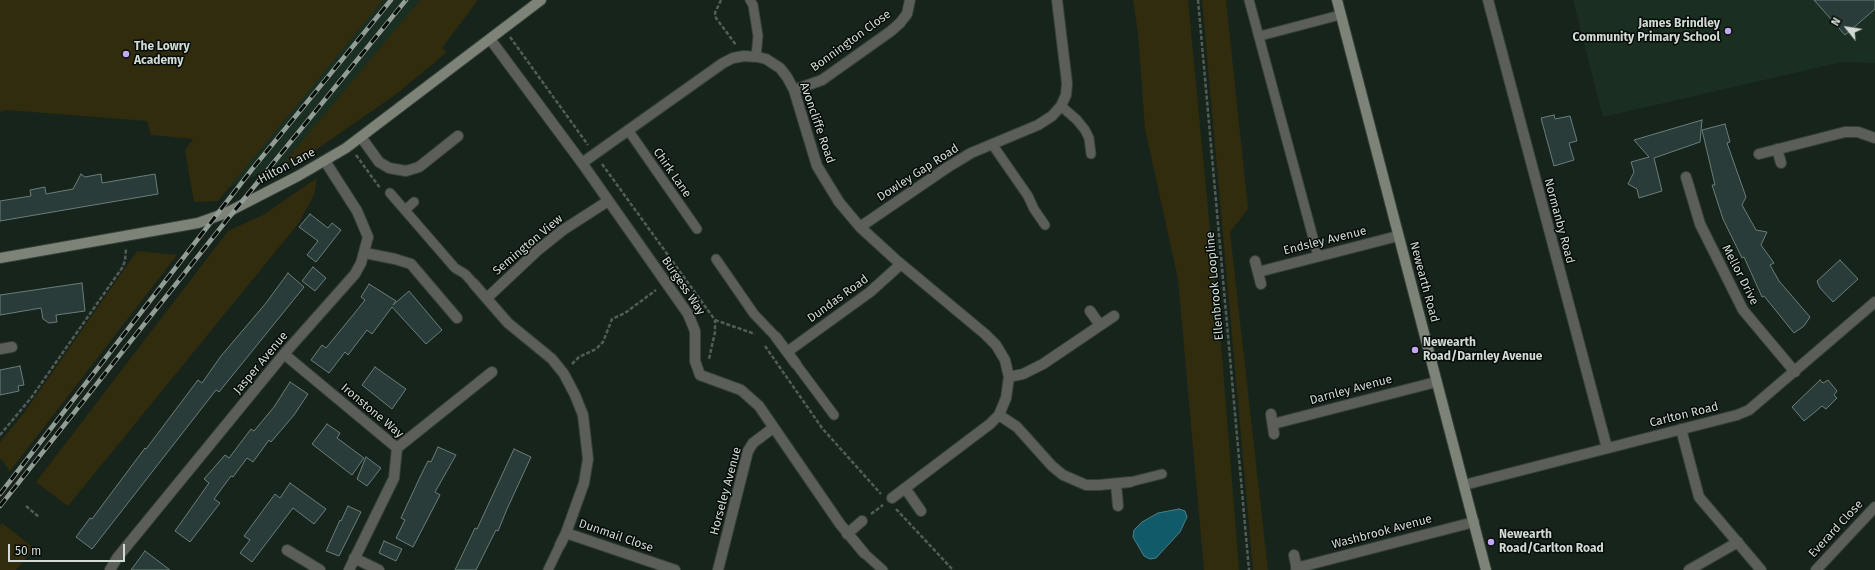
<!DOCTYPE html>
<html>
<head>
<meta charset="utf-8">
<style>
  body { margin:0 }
  #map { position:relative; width:1875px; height:570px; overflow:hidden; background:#17241c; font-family:"Fira Sans",sans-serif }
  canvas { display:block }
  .north { position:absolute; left:1827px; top:8px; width:40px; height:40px; -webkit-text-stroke:3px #060c08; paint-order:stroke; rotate:300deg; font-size:11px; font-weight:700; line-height:16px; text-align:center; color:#d1dad4 }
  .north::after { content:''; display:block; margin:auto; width:14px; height:18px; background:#d1dad4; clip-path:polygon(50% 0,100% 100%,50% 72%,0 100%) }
  .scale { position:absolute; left:8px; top:544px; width:117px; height:18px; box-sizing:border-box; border:2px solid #d1dad4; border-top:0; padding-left:5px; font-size:12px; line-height:14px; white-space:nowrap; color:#d1dad4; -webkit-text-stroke:3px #060c08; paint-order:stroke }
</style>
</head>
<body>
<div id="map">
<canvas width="1875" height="570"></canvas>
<div class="north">N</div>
<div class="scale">50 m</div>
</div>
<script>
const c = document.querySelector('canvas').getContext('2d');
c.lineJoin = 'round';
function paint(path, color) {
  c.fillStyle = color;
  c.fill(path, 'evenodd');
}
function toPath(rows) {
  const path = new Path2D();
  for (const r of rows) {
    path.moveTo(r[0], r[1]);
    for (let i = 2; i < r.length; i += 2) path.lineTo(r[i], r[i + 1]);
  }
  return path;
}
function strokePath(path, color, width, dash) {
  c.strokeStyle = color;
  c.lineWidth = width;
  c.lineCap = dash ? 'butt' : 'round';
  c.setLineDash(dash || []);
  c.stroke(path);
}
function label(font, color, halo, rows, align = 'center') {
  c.font = font + ' "Fira Sans",sans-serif';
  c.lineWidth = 3;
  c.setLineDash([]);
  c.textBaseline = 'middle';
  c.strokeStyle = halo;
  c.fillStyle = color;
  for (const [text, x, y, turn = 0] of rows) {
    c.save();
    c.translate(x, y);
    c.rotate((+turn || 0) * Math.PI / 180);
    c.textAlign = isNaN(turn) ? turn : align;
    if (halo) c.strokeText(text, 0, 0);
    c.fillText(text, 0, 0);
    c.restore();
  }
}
paint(toPath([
  [375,0,435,0,317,149,228,188],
  [1573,0,1875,0,1875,63,1842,62,1603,117]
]), '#1b2e22');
paint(toPath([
  [0,0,383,0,218,201,194,202,185,150,193,139,151,135,147,121,6,110,0,112],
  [420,0,478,0,442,48,447,52,395,95,317,149,283,164],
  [1133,0,1188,0,1222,355,1239,570,1204,570,1178,279,1145,129,1138,33],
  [1202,0,1226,0,1248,209,1230,232,1268,570,1253,570],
  [317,178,314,195,298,224,68,506,36,482,228,231,263,215],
  [137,251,177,255,10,471,0,458,0,442,24,413],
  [2,523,34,548,16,570,0,570,0,526]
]), '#312c0e');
const water = toPath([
  [1179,509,1185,511,1187,517,1180,532,1156,558,1150,559,1144,556,1133,537,1134,530,1142,522,1158,513,1179,509]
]);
paint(water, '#105a69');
strokePath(water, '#4a8089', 1);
const building = toPath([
  [1814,0,1875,0,1875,9,1845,35,1814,0],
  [1554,115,1555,119,1570,116,1577,141,1569,143,1574,160,1554,166,1541,118,1554,115],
  [1702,120,1700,142,1654,158,1662,191,1639,198,1637,189,1628,184,1634,172,1631,162,1649,157,1634,140,1702,120],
  [1725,124,1730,142,1727,143,1746,197,1742,205,1756,230,1767,232,1761,245,1774,263,1770,265,1779,281,1810,317,1804,326,1794,333,1764,296,1762,297,1744,257,1742,258,1723,219,1712,185,1715,185,1702,130,1725,124],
  [81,174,85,177,101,174,102,183,155,174,158,194,0,221,0,201,31,196,30,190,45,187,46,194,73,189,81,174],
  [310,214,328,228,332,223,341,230,316,262,307,255,318,241,299,227,310,214],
  [1840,260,1858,279,1833,302,1820,288,1817,281,1840,260],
  [313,267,326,278,315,291,302,281,313,267],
  [288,273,304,287,219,392,216,390,92,549,76,537,90,518,92,519,145,448,146,449,198,380,202,383,221,356,266,303,288,273],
  [82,283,85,311,56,315,57,322,49,323,43,319,41,308,0,315,0,295,82,283],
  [369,284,396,301,393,305,409,291,442,330,426,344,392,307,372,334,367,330,348,355,345,352,329,373,311,360,322,345,326,348,353,315,365,300,361,297,369,284],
  [20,366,24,385,18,386,19,391,0,395,0,370,20,366],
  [375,367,406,389,392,409,362,385,375,367],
  [1820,380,1823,383,1828,380,1837,391,1834,395,1837,398,1826,409,1822,406,1804,421,1792,407,1820,380],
  [290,382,308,394,294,415,271,442,269,440,253,462,247,458,233,477,231,476,214,499,220,503,190,542,175,531,209,483,204,479,225,455,229,458,251,429,254,431,274,407,290,382],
  [327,424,340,433,337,438,364,458,352,475,312,444,327,424],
  [438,447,456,455,435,492,440,495,413,547,396,538,405,520,401,518,420,477,428,461,431,462,438,447],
  [514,449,531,457,507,509,498,531,496,530,476,570,455,570,475,528,477,529,514,449],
  [366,457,381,468,367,486,357,479,366,457],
  [290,483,326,509,314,524,293,508,252,562,240,553,250,540,244,536,275,494,280,498,290,483],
  [348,506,361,512,339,556,326,551,340,520,341,521,348,506],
  [384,541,402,549,396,561,379,553,384,541],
  [145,551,170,570,131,570,145,551]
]);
paint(building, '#293c39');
strokePath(building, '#6a7e7b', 1);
const lane = toPath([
  [750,0,753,5,758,36,756,57],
  [1249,0,1318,256],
  [1260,36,1340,15],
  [1061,106,1077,120,1085,130,1089,138,1091,154],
  [628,130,697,229],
  [992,144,1028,196,1034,209,1045,225],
  [390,193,455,268,465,274,474,284],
  [405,210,414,202],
  [716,259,754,314,776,337],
  [796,364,834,415],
  [1130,482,1162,474],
  [864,553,883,570],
  [548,570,560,545]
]);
const street = toPath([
  [1488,0,1607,448],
  [490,39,582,163,688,314,695,331,695,361,700,375,741,390,759,406,840,524,864,553],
  [794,90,822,80,891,31,900,23,907,14,910,0],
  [361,137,379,162,389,168,406,171,419,167,458,136],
  [1777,149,1781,163],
  [1759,154,1845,132,1858,132,1875,138],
  [582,163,723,63,733,58,744,56,758,57,766,59,780,68,787,77,794,90,817,166,839,202,860,227,895,259,985,334,996,345,1005,360,1009,377,1006,398,999,415,990,424,892,498],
  [1686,177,1700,224,1743,310,1795,372],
  [860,227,948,167,971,153,1038,125,1052,116,1061,106,1066,95,1067,83,1057,0],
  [365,253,395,259,411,264,457,318],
  [1255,261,1261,284],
  [1258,272,1398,236],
  [474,284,508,323,552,359,564,374,575,395,583,415,588,459,584,483,566,533],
  [487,298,538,250,563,230,608,201],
  [1090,311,1100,325],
  [776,337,796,364],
  [0,349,12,347],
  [787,352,870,292,901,264],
  [284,354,397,448,394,478,349,570],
  [1009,377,1023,374,1043,364,1114,316],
  [1271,414,1274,434],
  [999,415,1017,427,1052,466,1063,475,1086,485,1099,485,1130,482],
  [1273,424,1436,382],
  [1681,429,1699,497,1761,570],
  [397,448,492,372],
  [1116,484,1118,506],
  [1464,485,1737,415,1749,410,1875,302],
  [905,488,921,511],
  [847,534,862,521],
  [560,545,566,533,675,570],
  [287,550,320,570],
  [1294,555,1297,570],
  [354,558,379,570],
  [1296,568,1474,522],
  [110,570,117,558,284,354,355,274,361,263,368,237,357,211,325,161],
  [718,570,748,451,753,443,773,428],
  [1689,570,1738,542],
  [1816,570,1875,507]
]);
const secondary = toPath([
  [1337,0,1486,570],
  [0,258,198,223,226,213,298,176,346,148,541,0]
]);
strokePath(lane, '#354139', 11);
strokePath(street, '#354139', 12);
strokePath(secondary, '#354139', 12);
strokePath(toPath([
  [721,0,715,13,716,18,736,45],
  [1198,0,1249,570],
  [510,37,588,145],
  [356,155,380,188],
  [602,164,715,320,715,332,709,359],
  [715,320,755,334],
  [765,346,822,428,881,494],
  [572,364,579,357,596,349,603,342,612,319,625,313,656,290],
  [0,435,31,398,122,268,125,261,126,249],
  [26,506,39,517],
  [896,509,953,570],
  [871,514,883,505]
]), '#515d56', 2.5, [4, 2]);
strokePath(lane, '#5c5f59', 9);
strokePath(street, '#5c5f59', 10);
strokePath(secondary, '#7e8378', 10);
const rail = toPath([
  [0,494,253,168,391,0],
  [0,506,222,226,406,0]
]);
strokePath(rail, '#929d96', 4.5);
strokePath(rail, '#060c08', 3, [9]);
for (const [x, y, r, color] of [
  [1728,31,4,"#c4a7f1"],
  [126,54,4,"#c4a7f1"],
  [1415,350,4,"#c4a7f1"],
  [1491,542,4,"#c4a7f1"]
]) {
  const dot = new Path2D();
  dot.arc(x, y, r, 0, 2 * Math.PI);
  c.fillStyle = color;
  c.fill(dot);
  strokePath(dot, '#060c08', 1.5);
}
label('bold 12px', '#d1dad4', '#060c08', [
  ["James Brindley",1720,24,"right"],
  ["Community Primary School",1720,38,"right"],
  ["The Lowry",134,47],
  ["Academy",134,61],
  ["Newearth",1423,343],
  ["Road/Darnley Avenue",1423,357],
  ["Newearth",1499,535],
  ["Road/Carlton Road",1499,549]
], 'left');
label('12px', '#d1dad4', '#060c08', [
  ["Bonnington Close",851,41,-36],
  ["Avoncliffe Road",817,123,71],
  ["Hilton Lane",287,166,-28],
  ["Chirk Lane",672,173,55],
  ["Dowley Gap Road",918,173,-33],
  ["Normanby Road",1559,221,75],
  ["Endsley Avenue",1325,241,-14],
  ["Semington View",528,245,-40],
  ["Mellor Drive",1740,275,63],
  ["Newearth Road",1424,282,75],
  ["Burgess Way",683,286,56],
  ["Ellenbrook Loopline",1215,286,-95],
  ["Dundas Road",838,299,-36],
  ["Jasper Avenue",261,363,-50],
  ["Darnley Avenue",1351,390,-15],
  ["Ironstone Way",372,411,40],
  ["Carlton Road",1684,415,-14],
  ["Horseley Avenue",726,491,-75],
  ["Everard Close",1836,529,-47],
  ["Washbrook Avenue",1382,532,-15],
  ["Dunmail Close",616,536,19]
]);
</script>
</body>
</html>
